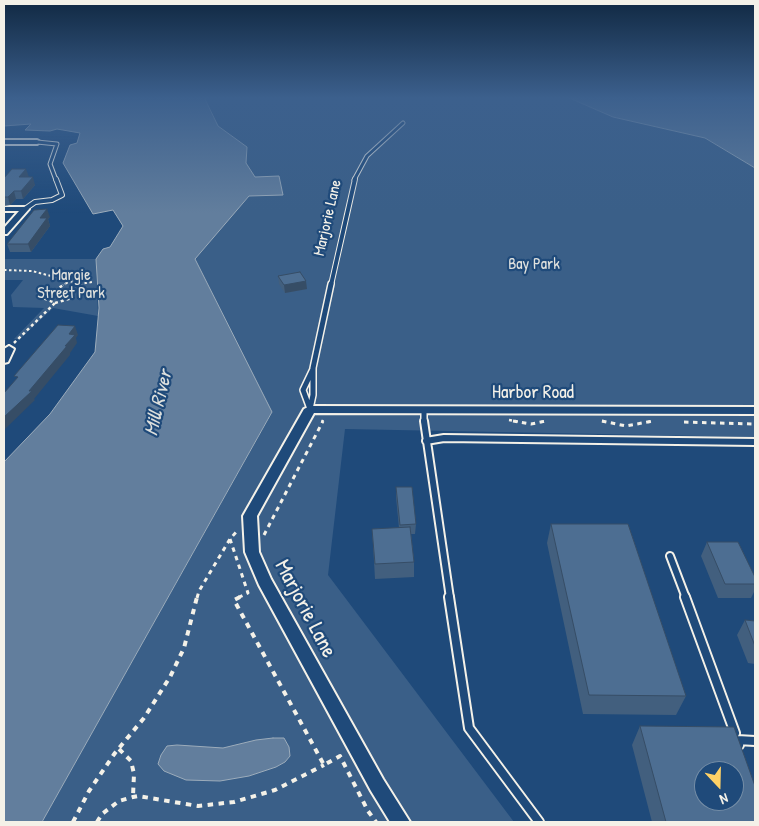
<!DOCTYPE html>
<html>
<head>
<meta charset="utf-8">
<style>
  body { margin:0 }
  #map { position:relative; width:759px; height:826px; overflow:hidden; background:#1f4a7a; font-family:"Patrick Hand",sans-serif }
  canvas { display:block }
  .frame { position:absolute; inset:0; border:5px solid #f4f1e8; pointer-events:none }
  .north { position:absolute; left:694px; top:761px; width:50px; height:50px; box-sizing:border-box; background:#1f4a7a; border:1px solid #748da6; border-radius:50%; rotate:159deg; font-size:14px; font-weight:700; line-height:20px; text-align:center; color:#f4f1e8 }
  .north::after { content:''; display:block; margin:auto; width:18px; height:22px; background:#ffd166; clip-path:polygon(50% 0,100% 100%,50% 72%,0 100%) }
</style>
</head>
<body>
<div id="map">
<canvas width="759" height="826"></canvas>
<div class="frame"></div>
<div class="north">N</div>
</div>
<script>
const c = document.querySelector('canvas').getContext('2d');
c.lineJoin = 'round';
function paint(path, color) {
  c.fillStyle = color;
  c.fill(path, 'evenodd');
}
function toPath(rows) {
  const path = new Path2D();
  for (const r of rows) {
    path.moveTo(r[0], r[1]);
    for (let i = 2; i < r.length; i += 2) path.lineTo(r[i], r[i + 1]);
  }
  return path;
}
function strokePath(path, color, width, dash) {
  c.strokeStyle = color;
  c.lineWidth = width;
  c.lineCap = dash ? 'butt' : 'round';
  c.setLineDash(dash || []);
  c.stroke(path);
}
function label(font, color, halo, rows, align = 'center') {
  c.font = font + ' "Patrick Hand",sans-serif';
  c.lineWidth = 4.5;
  c.setLineDash([]);
  c.textBaseline = 'middle';
  c.strokeStyle = halo;
  c.fillStyle = color;
  for (const [text, x, y, turn = 0] of rows) {
    c.save();
    c.translate(x, y);
    c.rotate((+turn || 0) * Math.PI / 180);
    c.textAlign = isNaN(turn) ? turn : align;
    if (halo) c.strokeText(text, 0, 0);
    c.fillText(text, 0, 0);
    c.restore();
  }
}
paint(toPath([
  [204,97,567,97,613,117,705,138,755,168,755,437,345,429,328,575,514,822,42,822,272,413,195,259,249,196,283,194,279,176,255,177,246,163,247,147,218,126],
  [4,259,96,259,98,316,53,308,20,339,14,339,44,308,13,307,11,295,23,280,4,280]
]), '#3a5f88');
const water = toPath([
  [4,97,204,97,218,126,247,147,246,163,255,177,279,176,283,195,249,196,195,259,272,412,42,822,4,822,4,462,50,414,95,352,99,308,96,259,103,249,110,247,123,226,113,210,93,214,63,163,70,145,77,143,80,133,57,129,50,131,25,130,31,124,4,126,4,97],
  [567,97,755,97,755,168,705,138,613,117,567,97],
  [273,738,284,738,289,747,290,756,285,762,276,767,249,776,220,781,186,780,164,771,158,764,161,755,167,746,177,745,223,748,256,740,273,738]
]);
paint(water, '#627e9d');
strokePath(water, '#9cacbb', 1);
const laneFar4 = toPath([
  [37,142,57,144,50,164,56,180],
  [354,180,367,156,403,123]
]);
const laneFar3 = toPath([
  [25,209,35,202,52,200,62,195,56,179],
  [331,285,355,179]
]);
const laneFar2 = toPath([
  [310,409,313,395,313,368,331,284],
  [310,409,303,390,313,369],
  [424,410,424,422]
]);
const laneFar1 = toPath([
  [424,421,450,598],
  [426,441,444,438,755,442],
  [670,556,686,598]
]);
const lane = toPath([
  [449,597,469,728,539,822],
  [685,597,735,733],
  [739,745,737,740,755,741]
]);
const street = toPath([
  [4,140,37,140,40,142,37,144,4,144,4,140],
  [4,207,25,207,29,209,7,234,4,234,4,228,19,211,4,211,4,207],
  [9,346,14,349,8,362,4,363,4,349,9,346],
  [310,406,755,407,755,414,314,413,257,516,259,552,271,579,383,779,410,822,390,822,371,791,259,585,245,552,243,516,304,409,310,406]
]);
strokePath(laneFar4, '#f4f1e8', 5);
strokePath(laneFar3, '#f4f1e8', 6);
strokePath(laneFar2, '#f4f1e8', 8);
strokePath(laneFar1, '#f4f1e8', 10);
strokePath(lane, '#f4f1e8', 12);
strokePath(street, '#f4f1e8', 4);
strokePath(toPath([
  [4,270,32,271,70,281,63,285],
  [70,281,80,284,92,282]
]), '#f4f1e8', 2, [2.5, 2.5]);
strokePath(toPath([
  [55,303,72,298],
  [14,343,55,303,43,298,65,284],
  [509,420,520,422],
  [602,421,607,422],
  [322,422,323,420],
  [541,422,546,421],
  [648,422,653,421]
]), '#f4f1e8', 2.5, [3, 3]);
strokePath(toPath([
  [513,421,531,424,546,421],
  [602,421,626,426,653,421],
  [684,422,755,424],
  [264,535,323,421],
  [230,539,248,593,237,598],
  [197,598,199,591,230,539,238,530]
]), '#f4f1e8', 3, [4.5, 4.5]);
strokePath(toPath([
  [240,597,234,600,324,765,340,756,368,811,376,822],
  [119,749,131,761,134,774,133,796],
  [73,822,89,791,115,753,144,718,170,677,184,648,197,597],
  [97,822,102,814,119,801,133,797,138,796,198,806,234,802,275,790,324,765]
]), '#f4f1e8', 4, [5.5, 5.5]);
strokePath(laneFar4, '#1f4a7a', 3);
strokePath(laneFar3, '#1f4a7a', 4);
strokePath(laneFar2, '#1f4a7a', 5);
strokePath(laneFar1, '#1f4a7a', 6);
strokePath(lane, '#1f4a7a', 8);
paint(street, '#1f4a7a');
paint(toPath([
  [29,177,35,185,23,199,16,199,10,205,4,206,4,178],
  [50,217,48,219,50,226,31,252,10,252,7,244],
  [278,276,307,289,285,293,279,284],
  [396,487,416,524,415,534,411,534,414,562,414,577,375,579,373,544,372,529,399,528,396,497],
  [551,524,686,696,676,715,583,714,547,543],
  [707,542,755,577,755,590,751,598,718,598,701,556],
  [745,620,755,621,755,664,748,663,737,635],
  [640,726,755,822,652,822,632,745]
]), '#425f7e');
paint(toPath([
  [26,169,29,177,19,177],
  [33,177,35,185,23,199,21,191],
  [14,191,16,199,10,205,8,197],
  [47,209,50,217,48,219,50,226,31,252,28,244,40,218],
  [306,281,307,289,285,293,284,285],
  [75,326,78,335,76,338,77,343,70,353,70,355,34,399,35,400,4,430,4,417,29,391,65,346,69,334]
]), '#364d66');
const building = toPath([
  [12,169,26,169,19,177,33,177,21,191,14,191,8,197,4,197,4,178,12,169],
  [47,209,40,218,47,218,28,244,7,244,34,210,47,209],
  [300,272,306,281,284,285,278,276,300,272],
  [58,325,75,326,69,334,75,335,65,346,67,346,29,391,32,391,4,417,4,393,18,377,14,376,58,325],
  [396,487,412,487,416,524,400,525,396,487],
  [551,524,628,524,686,696,589,695,551,524],
  [410,527,414,562,375,564,372,529,410,527],
  [707,542,738,542,755,577,755,584,725,584,707,542],
  [745,620,755,621,755,646,745,620],
  [640,726,734,727,755,786,755,822,666,822,640,726],
  [704,771,734,771,734,801,704,801,704,771]
]);
paint(building, '#4d6e92');
strokePath(building, '#364d66', 1);
const sky = c.createLinearGradient(0, 0, 0, 213);
sky.addColorStop(0, '#112943');
sky.addColorStop(0.46, '#3c608d');
sky.addColorStop(1, '#3c608d00');
c.fillStyle = sky;
c.fillRect(0, 0, 759, 213);
label('16px', '#f4f1e8', '#1f4a7a', [
  ["Marjorie Lane",328,218,-77]
]);
label('16px', '#e1e2de', '#1f4a7a', [
  ["Bay Park",534,265],
  ["Margie",71,276],
  ["Street Park",71,294]
]);
label('19px', '#f4f1e8', '#1f4a7a', [
  ["Harbor Road",533,393]
]);
label('italic 20px', '#dee0dd', '#1f4a7a', [
  ["Mill River",159,403,-77]
]);
label('22px', '#f4f1e8', '#1f4a7a', [
  ["Marjorie Lane",305,609,62]
]);
</script>
</body>
</html>
